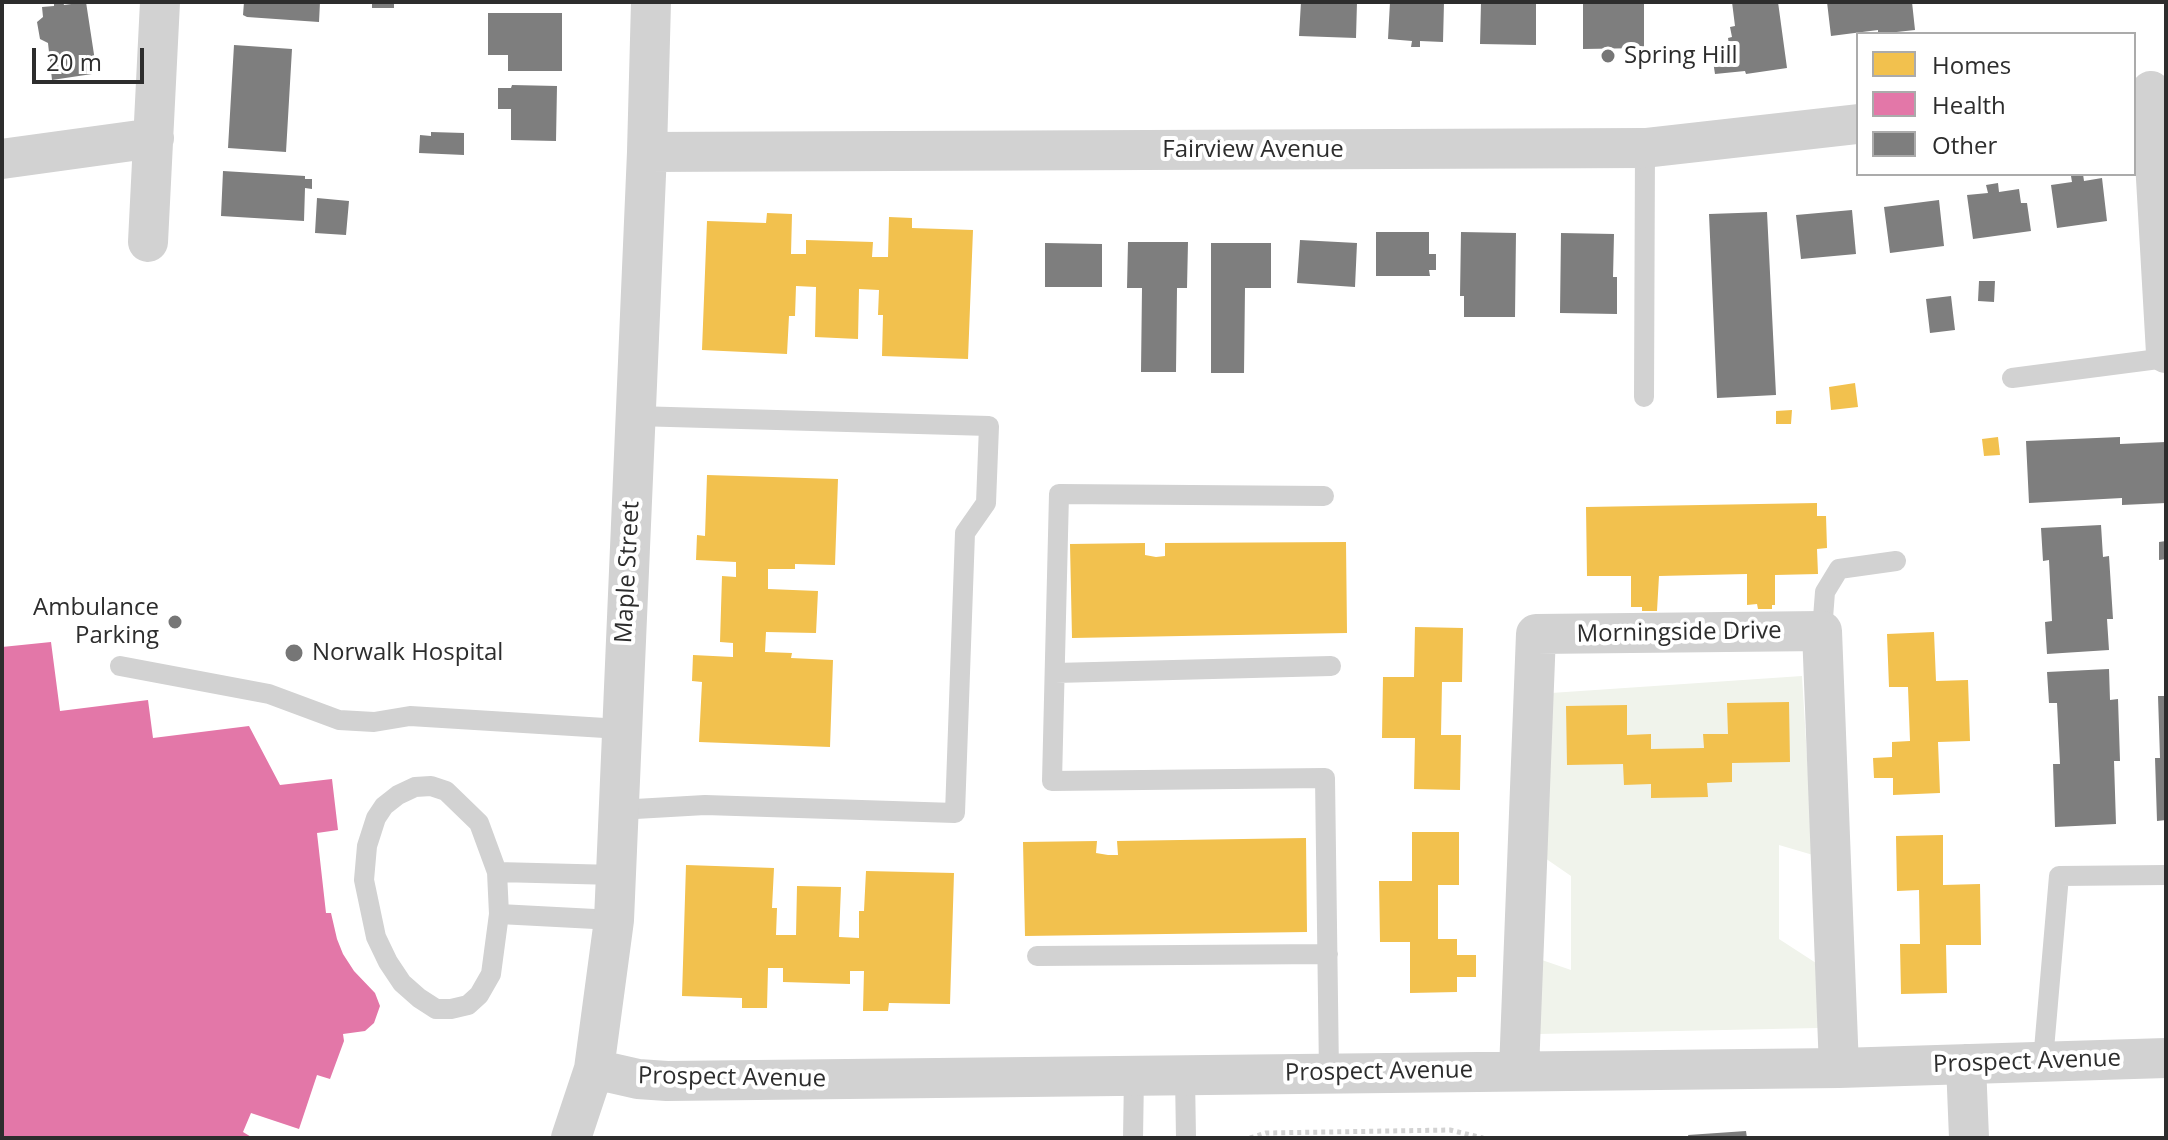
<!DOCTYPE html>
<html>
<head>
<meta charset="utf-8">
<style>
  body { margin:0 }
  #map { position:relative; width:2168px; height:1140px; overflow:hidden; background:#fff; font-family:"Open Sans",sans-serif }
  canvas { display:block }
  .frame { position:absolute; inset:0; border:4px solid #2d2d2d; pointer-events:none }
  .legend { position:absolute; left:1856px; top:32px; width:280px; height:144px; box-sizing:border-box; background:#fff; border:2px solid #ababab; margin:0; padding:10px 14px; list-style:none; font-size:24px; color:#2d2d2d }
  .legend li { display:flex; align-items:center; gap:16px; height:40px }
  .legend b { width:40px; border:2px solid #ababab }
  .scale { position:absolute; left:32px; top:48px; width:112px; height:36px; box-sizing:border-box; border:4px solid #2d2d2d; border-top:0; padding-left:10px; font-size:24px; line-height:28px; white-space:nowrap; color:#2d2d2d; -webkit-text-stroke:6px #fff; paint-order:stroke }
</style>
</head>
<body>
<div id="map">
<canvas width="2168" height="1140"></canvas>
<div class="frame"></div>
<ul class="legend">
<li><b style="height:22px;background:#f2c14e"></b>Homes</li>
<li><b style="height:22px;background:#e377a8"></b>Health</li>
<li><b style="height:22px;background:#7e7e7e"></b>Other</li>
</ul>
<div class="scale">20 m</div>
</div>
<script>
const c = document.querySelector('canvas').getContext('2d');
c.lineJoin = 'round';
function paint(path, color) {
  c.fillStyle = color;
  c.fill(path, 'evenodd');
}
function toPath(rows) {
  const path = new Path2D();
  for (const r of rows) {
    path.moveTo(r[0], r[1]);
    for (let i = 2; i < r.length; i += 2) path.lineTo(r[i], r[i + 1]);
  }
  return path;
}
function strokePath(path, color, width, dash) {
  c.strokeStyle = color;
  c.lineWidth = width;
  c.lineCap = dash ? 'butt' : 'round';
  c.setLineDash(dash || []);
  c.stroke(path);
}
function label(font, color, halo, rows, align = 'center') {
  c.font = font + ' "Open Sans",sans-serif';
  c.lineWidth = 8;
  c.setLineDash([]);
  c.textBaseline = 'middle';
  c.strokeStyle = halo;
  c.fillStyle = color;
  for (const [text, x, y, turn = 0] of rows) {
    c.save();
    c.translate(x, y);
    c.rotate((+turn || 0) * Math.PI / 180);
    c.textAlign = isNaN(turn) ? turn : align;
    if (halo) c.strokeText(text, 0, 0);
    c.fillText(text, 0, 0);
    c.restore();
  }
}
paint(toPath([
  [1802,676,1813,855,1779,845,1779,939,1816,963,1818,1028,1538,1034,1539,959,1571,970,1571,876,1542,856,1551,693]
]), '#f0f3eb');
paint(toPath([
  [767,213,792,214,791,254,806,254,806,240,873,242,872,257,888,257,889,217,912,218,912,228,973,230,968,359,882,356,883,315,878,315,879,290,859,289,858,339,815,337,816,287,796,286,795,316,789,316,787,354,702,350,707,221,766,223],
  [1855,383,1858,407,1831,410,1829,387],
  [1792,410,1791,424,1776,424,1776,411],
  [1998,437,2000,455,1984,456,1982,439],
  [707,475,838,479,835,565,795,564,795,569,768,569,768,589,818,591,816,633,766,632,765,652,792,653,791,658,833,660,830,747,699,742,702,682,692,681,693,655,733,657,733,643,720,642,722,576,736,577,736,562,696,560,697,535,705,536],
  [1817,503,1817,516,1826,516,1827,548,1817,549,1818,574,1775,575,1775,605,1772,605,1772,609,1758,609,1757,604,1747,605,1747,574,1659,576,1657,611,1642,611,1642,607,1631,607,1631,576,1587,576,1586,507],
  [1346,542,1347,633,1072,638,1070,544,1145,543,1145,555,1156,557,1165,556,1165,543],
  [1415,627,1463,628,1462,682,1442,682,1441,735,1461,735,1460,790,1414,789,1415,738,1382,738,1383,677,1414,677],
  [1934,632,1936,681,1968,680,1970,741,1938,742,1940,793,1893,795,1893,778,1874,778,1873,758,1892,757,1892,742,1910,741,1908,687,1889,687,1887,634],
  [1789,702,1790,762,1732,763,1732,782,1707,783,1708,797,1651,798,1651,784,1624,785,1623,764,1567,765,1566,706,1627,705,1627,735,1651,734,1651,749,1704,748,1703,734,1728,734,1727,703],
  [1412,832,1459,832,1459,885,1438,885,1438,939,1457,939,1457,955,1476,955,1476,977,1457,977,1457,992,1410,993,1410,942,1380,942,1379,881,1412,881],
  [1943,835,1943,885,1980,884,1981,945,1946,945,1947,993,1901,994,1900,944,1920,944,1919,890,1897,891,1896,836],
  [1306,838,1307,932,1025,936,1023,842,1097,841,1096,853,1108,855,1118,855,1117,841],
  [686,865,774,868,772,908,777,908,776,935,796,935,797,886,841,887,839,937,859,938,859,911,864,911,866,871,954,873,950,1004,889,1003,888,1011,863,1011,864,971,850,971,850,984,783,982,783,968,768,968,767,1008,742,1008,742,998,682,996]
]), '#f2c14e');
paint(toPath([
  [51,642,60,711,148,700,153,738,249,726,280,785,332,779,338,830,317,833,326,913,331,913,337,939,343,954,354,971,375,993,380,1006,374,1023,365,1031,343,1034,344,1041,330,1079,317,1075,299,1129,251,1113,243,1132,253,1138,2,1138,2,647]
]), '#e377a8');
paint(toPath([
  [54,2,63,2,64,5,86,2,95,61,91,62,92,74,52,80,48,43,40,39,37,22,43,17,42,7,54,6],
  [244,2,320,2,319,22,247,17,243,15],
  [372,2,394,2,394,8,372,8],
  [1301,2,1357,2,1356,38,1299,36],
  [1390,2,1444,2,1443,42,1420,41,1420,47,1411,47,1412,41,1388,39],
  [1513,2,1536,2,1536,45,1480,44,1481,3,1513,4],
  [1583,2,1644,2,1644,48,1583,49],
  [1732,2,1778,2,1787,68,1746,74,1745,71,1715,74,1711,48,1729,45,1728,38,1732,37,1730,27,1735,26],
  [1827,2,1912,2,1915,30,1878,34,1878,30,1831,36],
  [488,13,562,13,562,71,508,71,508,55,488,55],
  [234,45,292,49,286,152,228,148],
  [512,85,557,86,556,141,511,140,511,109,498,109,498,88,511,88],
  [431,132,464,133,464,155,419,153,420,135,431,136],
  [223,171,305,176,305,179,312,179,312,189,305,188,304,221,221,216],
  [2083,174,2084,181,2102,178,2107,221,2057,228,2051,185,2072,182,2071,176],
  [1998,183,1999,192,2019,189,2021,203,2027,203,2031,231,1973,239,1967,195,1988,193,1986,185],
  [317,198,349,201,346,235,315,233],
  [1939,200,1944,246,1890,253,1884,207],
  [1852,210,1856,254,1801,259,1796,215],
  [1767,212,1776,395,1717,398,1709,214],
  [1376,232,1429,232,1429,254,1436,254,1436,270,1429,270,1430,276,1376,276],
  [1461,232,1516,233,1515,317,1464,317,1464,296,1460,296],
  [1561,233,1614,234,1613,277,1617,277,1617,314,1560,313],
  [1300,240,1357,243,1355,287,1297,283],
  [1128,242,1188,242,1187,288,1177,288,1176,372,1141,372,1142,288,1127,288],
  [1045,243,1102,244,1102,287,1045,287],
  [1211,243,1271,243,1271,288,1245,288,1244,373,1211,373],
  [1979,281,1995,281,1994,302,1978,301],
  [1951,296,1955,330,1930,333,1926,299],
  [2120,437,2120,444,2166,442,2166,503,2122,505,2122,498,2029,503,2026,441],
  [2101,525,2103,557,2109,556,2113,619,2107,619,2109,650,2047,654,2045,622,2052,621,2049,560,2043,561,2041,528],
  [2166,541,2166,559,2159,560,2159,542],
  [2109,669,2110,700,2118,699,2120,761,2114,761,2116,824,2055,827,2053,764,2060,764,2057,703,2049,703,2047,672],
  [2158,696,2166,696,2166,820,2157,821,2155,758,2160,758],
  [1746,1131,1747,1138,1689,1138,1688,1135]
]), '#7e7e7e');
strokePath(toPath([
  [1250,1138,1266,1133,1450,1130,1483,1138]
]), '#d2d2d2', 5, [4, 4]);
strokePath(toPath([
  [2012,378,2166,358],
  [1644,397,1645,148],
  [1324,496,1059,494,1052,781,1325,778,1329,1073],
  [1822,631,1825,592,1839,569,1896,561],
  [120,666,269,694,339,720,374,722,410,716,621,729],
  [1055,673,1331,666],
  [431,786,446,791,479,823,497,872,499,914,491,974,479,995,468,1005,451,1009,436,1009,419,998,402,983,388,962,376,937,364,880,367,846,376,818,384,806,398,795,415,787,431,786],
  [618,810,705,805,955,813,965,533,986,503,989,426,635,416],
  [497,872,616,875],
  [499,914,614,920],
  [1037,956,1328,954],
  [2043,1061,2059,876,2166,875],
  [1185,1076,1186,1138],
  [1133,1138,1134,1076]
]), '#d2d2d2', 20);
strokePath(toPath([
  [2151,91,2166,353],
  [647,152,1645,148,1858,124],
  [2,159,154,138],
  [148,242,160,2],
  [1966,1064,1969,1138],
  [594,1069,638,1079,667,1081,1839,1068,2166,1058],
  [1519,1070,1536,634,1822,631,1839,1068],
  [571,1138,594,1069,614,920,647,152,651,2]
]), '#d2d2d2', 40);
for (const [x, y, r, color] of [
  [1608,56,8,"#767676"],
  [175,622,8,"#767676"],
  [294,653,10,"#767676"]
]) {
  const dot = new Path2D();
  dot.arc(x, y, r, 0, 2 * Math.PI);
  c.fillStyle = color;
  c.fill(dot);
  strokePath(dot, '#fff', 3);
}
label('24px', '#2d2d2d', '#fff', [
  ["Spring Hill",1624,56],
  ["Ambulance",159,608,"right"],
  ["Parking",159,636,"right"],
  ["Norwalk Hospital",312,653]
], 'left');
label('24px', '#2d2d2d', '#fff', [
  ["Fairview Avenue",1253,150],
  ["Maple Street",628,572,-87],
  ["Morningside Drive",1679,633,-1],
  ["Prospect Avenue",2027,1062,-2],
  ["Prospect Avenue",1379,1072,-1],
  ["Prospect Avenue",732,1078,1]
]);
</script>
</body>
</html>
